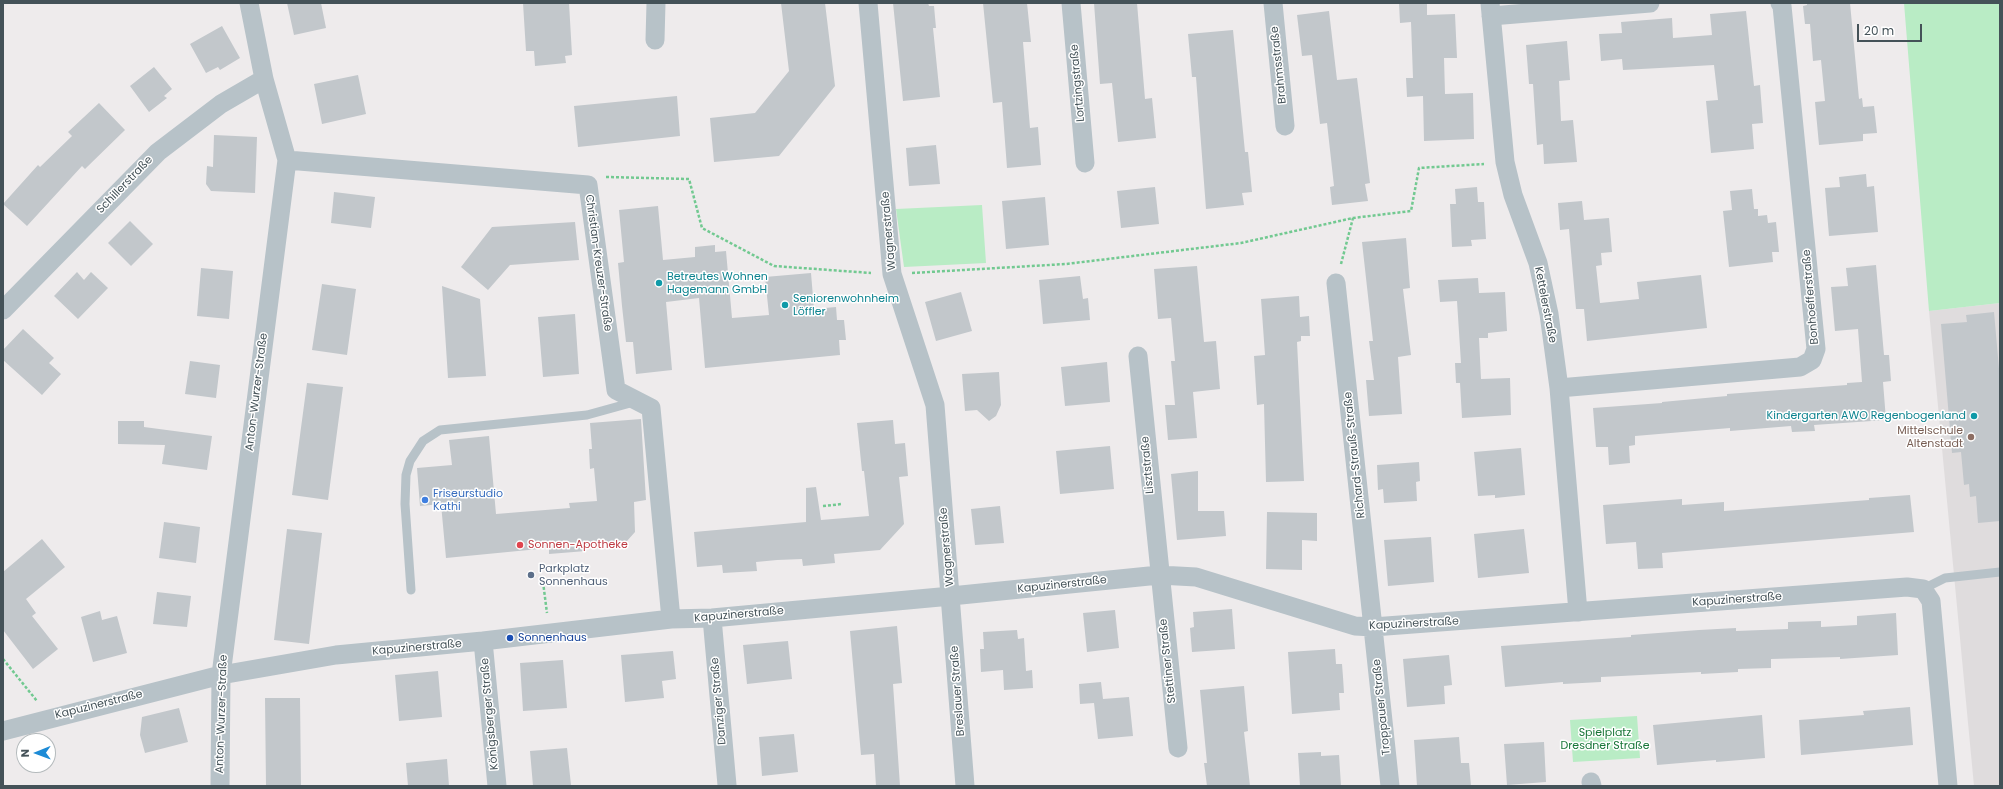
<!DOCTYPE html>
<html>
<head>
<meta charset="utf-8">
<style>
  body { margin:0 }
  #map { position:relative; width:2003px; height:789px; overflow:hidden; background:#eeebec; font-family:Poppins,sans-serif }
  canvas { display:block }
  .frame { position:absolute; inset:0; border:4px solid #445258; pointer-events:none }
  .north { position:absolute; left:16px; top:733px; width:40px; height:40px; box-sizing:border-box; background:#fff; border:1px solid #b4babc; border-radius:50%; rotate:269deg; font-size:11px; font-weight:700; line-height:16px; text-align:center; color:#445258 }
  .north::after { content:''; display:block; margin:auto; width:14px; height:18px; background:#1d8bd6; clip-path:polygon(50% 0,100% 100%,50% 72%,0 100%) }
  .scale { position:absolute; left:1857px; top:24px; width:65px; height:18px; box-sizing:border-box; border:2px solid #445258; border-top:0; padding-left:5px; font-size:12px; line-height:14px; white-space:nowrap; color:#445258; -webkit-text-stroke:3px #fff; paint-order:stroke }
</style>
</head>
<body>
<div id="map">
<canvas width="2003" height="789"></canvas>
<div class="frame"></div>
<div class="north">N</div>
<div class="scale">20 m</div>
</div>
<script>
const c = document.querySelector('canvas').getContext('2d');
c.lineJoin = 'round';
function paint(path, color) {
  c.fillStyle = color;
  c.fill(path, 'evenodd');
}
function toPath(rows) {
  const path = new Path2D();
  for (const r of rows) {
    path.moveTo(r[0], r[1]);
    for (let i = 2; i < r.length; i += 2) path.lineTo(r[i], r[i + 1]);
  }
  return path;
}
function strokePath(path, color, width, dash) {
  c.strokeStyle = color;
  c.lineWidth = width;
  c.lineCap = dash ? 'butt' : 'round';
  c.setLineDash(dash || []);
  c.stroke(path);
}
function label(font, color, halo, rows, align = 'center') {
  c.font = font + ' Poppins,sans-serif';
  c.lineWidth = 3;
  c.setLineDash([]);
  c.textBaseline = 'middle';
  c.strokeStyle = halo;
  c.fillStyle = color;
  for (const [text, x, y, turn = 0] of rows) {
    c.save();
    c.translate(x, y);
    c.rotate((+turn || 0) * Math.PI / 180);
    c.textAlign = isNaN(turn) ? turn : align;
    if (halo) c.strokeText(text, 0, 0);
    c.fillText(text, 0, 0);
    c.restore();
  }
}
paint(toPath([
  [2000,303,2000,786,1974,786,1929,311]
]), '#dfdcdd');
paint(toPath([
  [1904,3,2000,3,2000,303,1929,311],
  [982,205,986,263,904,267,896,209],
  [1637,716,1640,758,1573,762,1570,720]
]), '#b9ecc5');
paint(toPath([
  [287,3,321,3,326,28,294,35],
  [523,3,569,3,572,55,565,56,566,63,535,66,534,51,526,51],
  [781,3,825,3,835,86,779,156,714,162,710,118,755,113,789,71],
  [893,3,928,3,929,6,934,6,936,28,933,28,940,97,903,101],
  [983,3,1027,3,1031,42,1023,42,1030,128,1038,127,1041,165,1007,168,1002,102,993,103],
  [1094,3,1137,3,1145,99,1152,98,1156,138,1118,142,1112,83,1100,84],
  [1399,3,1427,3,1427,15,1455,14,1457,58,1444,58,1445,94,1473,93,1474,139,1424,141,1423,96,1407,97,1406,78,1413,78,1411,22,1400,23],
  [1807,3,1850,3,1859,99,1862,98,1863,107,1874,106,1877,133,1863,134,1863,141,1819,145,1815,102,1825,101,1821,60,1813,61,1810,24,1805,24,1803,6,1807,5],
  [1329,11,1337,80,1357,78,1370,183,1365,184,1368,201,1332,205,1330,187,1334,186,1327,123,1320,124,1312,55,1302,56,1297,15],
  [1746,11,1754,86,1760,85,1763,123,1752,124,1754,149,1711,153,1706,101,1718,100,1714,65,1623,70,1622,59,1601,61,1599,34,1622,33,1621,22,1672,18,1673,38,1712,35,1710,14],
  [222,26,240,58,220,70,218,67,206,73,190,44],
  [1233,30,1245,152,1248,152,1252,192,1242,193,1244,205,1206,209,1196,77,1192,77,1188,34],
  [1567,41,1570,80,1559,81,1561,121,1573,120,1577,162,1544,164,1543,144,1537,145,1533,84,1529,84,1526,45],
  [154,67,172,89,164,96,167,98,149,112,130,86],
  [358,75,366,114,322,124,314,84],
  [677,96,680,136,578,147,574,106],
  [99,103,125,130,85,169,82,166,27,226,3,204,38,165,40,167,72,136,68,132],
  [214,135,257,137,255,193,211,191,206,184,207,166,213,167],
  [936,145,940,184,909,186,906,148],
  [1866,174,1867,187,1874,186,1878,232,1829,236,1825,188,1840,187,1839,177],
  [1155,187,1159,224,1121,228,1117,191],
  [1477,187,1478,202,1484,202,1486,239,1471,240,1472,246,1452,247,1450,204,1456,204,1455,189],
  [1752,189,1754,209,1758,209,1758,216,1767,215,1768,223,1776,222,1779,252,1772,252,1773,262,1729,267,1723,211,1732,210,1730,191],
  [334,192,375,197,371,228,331,223],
  [1045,197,1049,245,1006,249,1002,201],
  [1582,201,1584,220,1609,218,1612,252,1601,253,1602,265,1596,266,1600,303,1639,299,1637,282,1701,275,1707,328,1587,341,1584,309,1576,309,1569,229,1560,230,1558,203],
  [658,206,663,260,695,257,695,247,715,245,715,252,726,251,732,318,769,315,765,277,811,273,814,309,836,307,837,320,844,320,846,340,839,340,840,355,705,368,699,298,666,302,672,370,636,374,633,342,626,342,622,306,618,263,624,262,619,210],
  [130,221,153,244,131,266,108,243],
  [575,222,579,260,510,265,488,290,461,267,492,227],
  [1406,238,1410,288,1403,289,1411,355,1398,357,1402,414,1369,416,1366,380,1374,380,1369,341,1373,341,1362,242],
  [1876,265,1884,355,1889,355,1891,381,1883,382,1886,420,1814,425,1815,431,1792,432,1791,426,1730,431,1730,428,1635,436,1635,445,1629,446,1630,463,1609,465,1608,447,1596,447,1593,408,1662,403,1662,402,1727,396,1727,394,1847,385,1847,383,1862,382,1858,329,1835,331,1831,287,1848,286,1846,268],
  [1197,266,1204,342,1216,341,1220,389,1193,392,1197,438,1168,440,1165,405,1175,405,1171,361,1175,361,1171,318,1158,319,1154,269],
  [201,268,233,271,229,319,197,316],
  [77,272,84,280,91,272,108,288,78,319,54,296],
  [1080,276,1083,299,1088,298,1090,320,1043,324,1039,280],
  [1478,278,1479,293,1505,292,1507,331,1488,333,1488,338,1479,338,1481,379,1510,378,1511,415,1462,418,1460,383,1456,383,1455,363,1461,363,1457,301,1440,302,1438,280],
  [322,284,356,289,347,355,312,350],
  [442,286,480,299,486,376,448,378],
  [961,292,972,331,936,341,925,302],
  [1299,296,1300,317,1309,316,1310,336,1301,336,1301,341,1297,342,1304,481,1266,482,1264,404,1257,405,1254,356,1265,355,1261,299],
  [1994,312,2000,380,2000,521,1978,523,1976,496,1970,497,1969,484,1964,485,1961,452,1952,453,1941,324,1967,322,1966,315],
  [575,314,579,374,543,377,538,317],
  [23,329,54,358,49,363,61,374,42,395,3,360,3,350],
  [190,361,220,365,216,398,185,394],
  [1107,362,1110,402,1065,406,1061,367],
  [999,372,1001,405,996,416,989,421,977,410,965,411,962,374],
  [307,383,343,387,328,500,292,495],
  [641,419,646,500,634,502,635,532,627,541,586,545,586,551,549,554,549,548,446,558,441,504,420,506,417,468,452,465,449,440,489,436,496,514,570,508,569,503,597,501,594,468,590,469,589,449,592,449,590,423],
  [893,420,895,444,905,443,908,476,899,477,904,524,880,550,834,554,835,563,803,566,802,559,777,560,756,562,757,571,723,573,722,565,697,567,694,532,806,522,806,488,816,487,821,520,869,516,864,471,862,471,857,423],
  [118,421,144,421,144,427,212,436,207,470,162,464,165,445,118,444],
  [1110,446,1114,489,1060,494,1056,451],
  [1521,448,1525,495,1495,498,1495,495,1478,496,1474,452],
  [1419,462,1420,481,1416,482,1417,501,1384,503,1383,489,1378,490,1377,465],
  [1198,471,1198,511,1224,511,1226,536,1177,540,1171,474],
  [1910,495,1914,532,1662,553,1663,568,1638,569,1636,542,1606,544,1603,505,1682,499,1682,505,1724,502,1724,511,1869,500,1869,498],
  [1000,506,1004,543,975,545,971,509],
  [1267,512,1317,513,1317,541,1302,540,1302,570,1266,569],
  [164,522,200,527,196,563,159,558],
  [287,529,322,533,309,644,274,640],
  [1524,529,1529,573,1478,578,1474,534],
  [1431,537,1434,582,1388,586,1384,540],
  [42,539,65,567,26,599,36,613,32,616,58,649,33,669,3,630,3,572],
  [157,592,191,596,187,627,153,624],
  [1232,609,1235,649,1192,652,1190,628,1194,627,1193,612],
  [1115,610,1119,648,1087,652,1083,613],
  [100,611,102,620,117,616,127,653,93,662,81,617],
  [1896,613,1898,655,1840,659,1840,657,1771,659,1771,668,1738,669,1738,672,1701,674,1701,672,1601,677,1601,682,1563,684,1563,682,1505,687,1501,646,1631,637,1631,635,1699,630,1736,628,1736,631,1788,629,1788,622,1821,621,1821,627,1857,625,1857,616],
  [897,626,902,683,893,684,900,786,876,786,874,754,861,755,850,631],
  [1017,630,1018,639,1024,638,1026,671,1032,670,1033,688,1004,690,1003,670,981,672,980,649,984,649,983,632],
  [788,641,792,679,747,684,743,645],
  [1335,649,1336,664,1342,664,1343,677,1344,693,1339,693,1340,710,1292,714,1288,652],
  [673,651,676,679,662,681,664,698,625,702,621,655],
  [1449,655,1452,685,1444,686,1445,704,1407,707,1403,659],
  [563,660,567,708,523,711,520,663],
  [438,671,442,717,399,721,395,675],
  [1101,682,1103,699,1129,697,1133,736,1098,739,1094,703,1080,704,1079,684],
  [1244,686,1248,731,1244,732,1250,786,1207,786,1204,763,1207,763,1200,690],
  [265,698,300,698,301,786,266,786],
  [1910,707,1913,745,1801,755,1799,720,1864,715,1863,711],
  [179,708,188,742,145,753,140,735,142,717],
  [1762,715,1765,758,1716,762,1716,760,1657,765,1653,725],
  [794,734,798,772,762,776,759,737],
  [1459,737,1461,763,1469,763,1471,786,1417,786,1414,740],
  [1544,742,1546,782,1507,785,1504,744],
  [567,748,571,785,533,786,530,751],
  [1321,752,1321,756,1339,755,1341,786,1300,786,1298,753],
  [447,759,449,786,408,786,406,763]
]), '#c2c7cb');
strokePath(toPath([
  [606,177,689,179,702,228,774,266,871,273],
  [1341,264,1353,218],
  [912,273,1066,264,1241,243,1353,218,1411,211,1419,168,1484,164],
  [823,506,842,504],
  [543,582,547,613],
  [3,659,37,701]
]), '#72c991', 2.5, [3, 2]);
strokePath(toPath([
  [1923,589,1945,578,2000,572],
  [411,590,405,504,406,475,410,461,423,441,440,430,587,415,634,402]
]), '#b7c2c8', 9);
strokePath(toPath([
  [868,3,892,274,935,405,965,786],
  [1071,3,1085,163],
  [1273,3,1285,126],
  [1490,3,1505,162,1513,195,1538,263,1549,314,1559,388,1578,612],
  [1491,16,1650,3],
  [655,40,656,3],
  [287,160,588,185,616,390,651,408,671,619],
  [1336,283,1390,786],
  [3,310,158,152,221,104,264,79],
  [1138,356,1178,748],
  [1559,388,1800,367,1812,360,1816,349,1782,6,1780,3],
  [712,618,727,785],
  [483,641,497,786],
  [3,731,221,675,336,655,483,641,671,619,712,618,951,596,1159,575,1196,577,1355,626,1373,627,1907,587,1923,589,1931,601,1948,786],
  [1591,782,1592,786],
  [220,786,221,675,287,160,264,79,249,3]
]), '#b7c2c8', 19);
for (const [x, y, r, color] of [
  [659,283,4,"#0f9aa8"],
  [785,305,4,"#0f9aa8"],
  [1974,416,4,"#0f9aa8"],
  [1971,437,4,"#8d6e63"],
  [425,500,4,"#3f7fe0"],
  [520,545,4,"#e0444e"],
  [531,575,4,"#5c6f8a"],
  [510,638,4,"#1a4fb4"]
]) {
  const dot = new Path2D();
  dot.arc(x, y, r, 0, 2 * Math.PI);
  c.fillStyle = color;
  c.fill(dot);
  strokePath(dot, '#fff', 1.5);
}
label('11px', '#445258', '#fff', [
  ["Brahmsstraße",1279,65,-96],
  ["Lortzingstraße",1078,83,-95],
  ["Schillerstraße",125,185,-46],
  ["Wagnerstraße",889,231,-95],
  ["Christian-Kreuzer-Straße",598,263,82],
  ["Bonhoefferstraße",1811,297,-95],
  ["Kettelerstraße",1545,305,79],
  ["Anton-Wurzer-Straße",257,392,-83],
  ["Richard-Strauß-Straße",1355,455,-96],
  ["Lisztstraße",1148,465,-95],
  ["Wagnerstraße",947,547,-95],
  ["Kapuzinerstraße",1062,585,-6],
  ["Kapuzinerstraße",1737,600,-4],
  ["Kapuzinerstraße",739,615,-5],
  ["Kapuzinerstraße",1414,624,-3],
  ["Kapuzinerstraße",417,648,-5],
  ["Stettiner Straße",1168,661,-96],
  ["Breslauer Straße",958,691,-94],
  ["Danziger Straße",719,701,-95],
  ["Kapuzinerstraße",99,705,-14],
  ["Troppauer Straße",1382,707,-96],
  ["Anton-Wurzer-Straße",222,714,-88],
  ["Königsberger Straße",490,714,-95]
]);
label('11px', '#0d838f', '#fff', [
  ["Betreutes Wohnen",667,277],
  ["Hagemann GmbH",667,290],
  ["Seniorenwohnheim",793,299],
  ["Löffler",793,312],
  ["Kindergarten AWO Regenbogenland",1966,416,"right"]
], 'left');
label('11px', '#785e54', '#fff', [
  ["Mittelschule",1963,431],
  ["Altenstadt",1963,444]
], 'right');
label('11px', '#366cbe', '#fff', [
  ["Friseurstudio",433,494],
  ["Kathi",433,507]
], 'left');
label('11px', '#be3a42', '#fff', [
  ["Sonnen-Apotheke",528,545]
], 'left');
label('11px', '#4e5e75', '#fff', [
  ["Parkplatz",539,569],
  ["Sonnenhaus",539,582]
], 'left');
label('11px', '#164399', '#fff', [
  ["Sonnenhaus",518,638]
], 'left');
label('11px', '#197639', '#fff', [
  ["Spielplatz",1605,733],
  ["Dresdner Straße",1605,746]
]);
</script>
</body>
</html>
